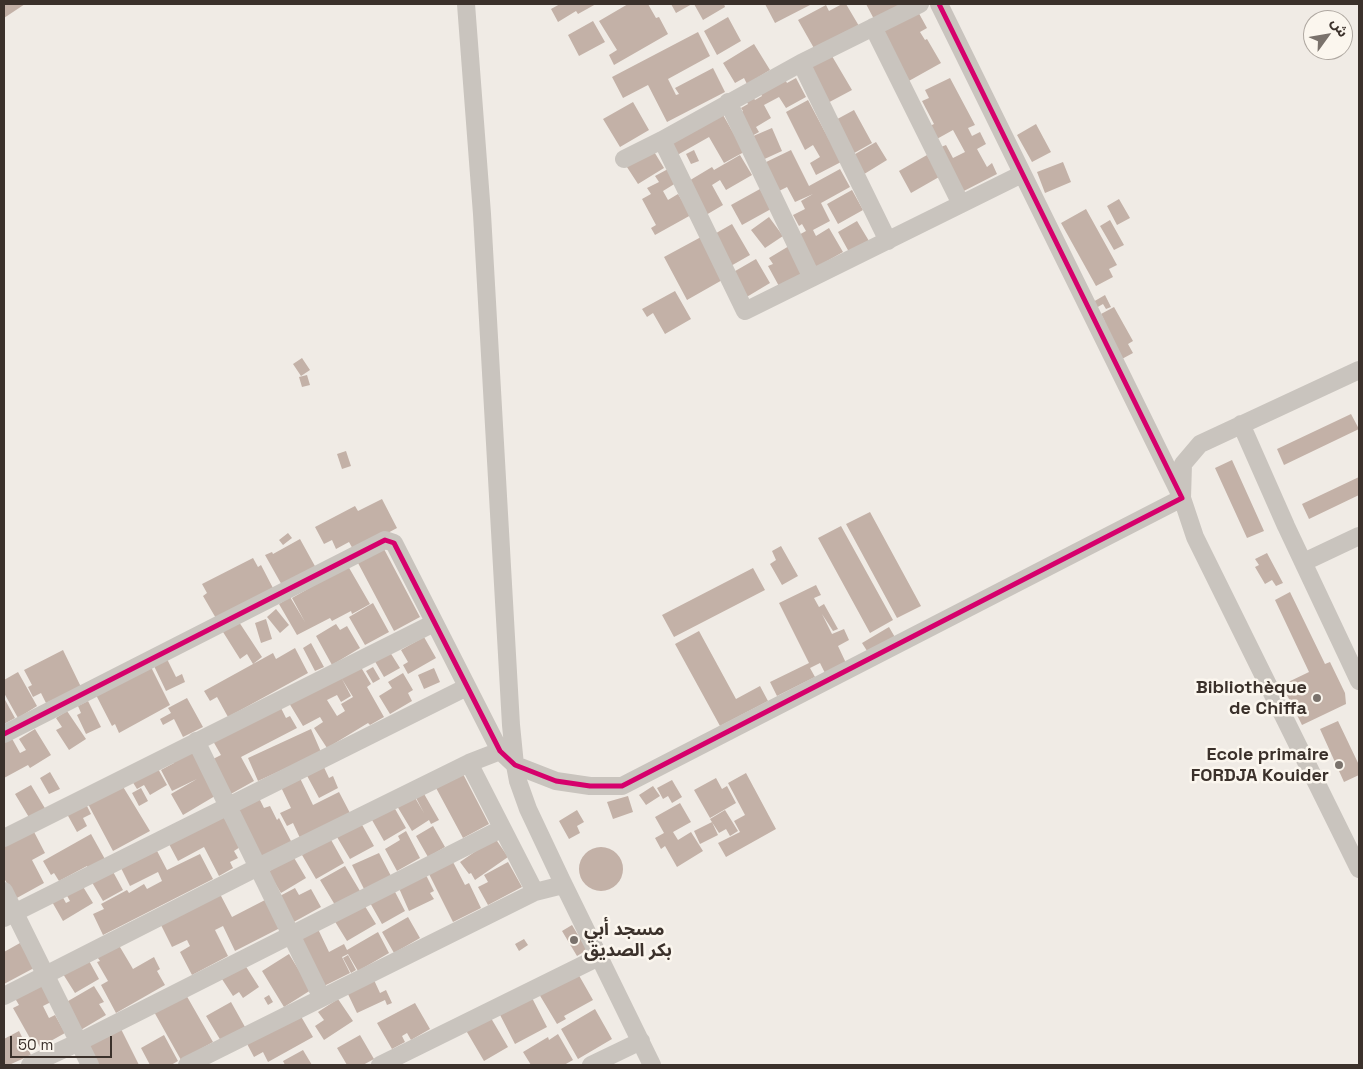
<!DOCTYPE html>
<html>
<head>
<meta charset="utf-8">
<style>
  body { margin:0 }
  #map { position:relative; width:1363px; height:1069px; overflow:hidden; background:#f0ebe5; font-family:"Space Grotesk","Noto Sans Arabic",sans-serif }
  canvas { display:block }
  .frame { position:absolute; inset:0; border:5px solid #3b312b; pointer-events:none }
  .north { position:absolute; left:1303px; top:10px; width:50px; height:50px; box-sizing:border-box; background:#fbf6ee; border:1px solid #aea7a0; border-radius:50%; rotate:58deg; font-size:14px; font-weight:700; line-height:20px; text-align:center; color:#3b312b }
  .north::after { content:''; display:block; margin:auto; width:18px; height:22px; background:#7a726c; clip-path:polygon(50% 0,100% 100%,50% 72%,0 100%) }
  .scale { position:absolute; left:10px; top:1036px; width:102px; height:22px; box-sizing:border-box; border:2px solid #3b312b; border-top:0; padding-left:6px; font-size:15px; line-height:18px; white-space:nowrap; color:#3b312b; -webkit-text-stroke:4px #fbf6ee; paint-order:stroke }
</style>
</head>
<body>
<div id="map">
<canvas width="1363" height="1069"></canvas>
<div class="frame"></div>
<div class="north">ش</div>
<div class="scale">50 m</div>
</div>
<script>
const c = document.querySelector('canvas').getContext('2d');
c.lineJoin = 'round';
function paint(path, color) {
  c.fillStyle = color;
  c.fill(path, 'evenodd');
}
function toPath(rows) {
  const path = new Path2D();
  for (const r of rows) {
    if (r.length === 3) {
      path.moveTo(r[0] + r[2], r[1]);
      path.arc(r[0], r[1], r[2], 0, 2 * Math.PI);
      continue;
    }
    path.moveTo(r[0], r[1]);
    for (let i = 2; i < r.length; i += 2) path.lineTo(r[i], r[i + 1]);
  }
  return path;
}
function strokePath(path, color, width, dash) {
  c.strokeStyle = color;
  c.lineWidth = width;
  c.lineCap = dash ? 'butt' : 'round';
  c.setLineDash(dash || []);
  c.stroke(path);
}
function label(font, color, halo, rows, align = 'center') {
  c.font = font + ' "Space Grotesk","Noto Sans Arabic",sans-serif';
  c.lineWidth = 5;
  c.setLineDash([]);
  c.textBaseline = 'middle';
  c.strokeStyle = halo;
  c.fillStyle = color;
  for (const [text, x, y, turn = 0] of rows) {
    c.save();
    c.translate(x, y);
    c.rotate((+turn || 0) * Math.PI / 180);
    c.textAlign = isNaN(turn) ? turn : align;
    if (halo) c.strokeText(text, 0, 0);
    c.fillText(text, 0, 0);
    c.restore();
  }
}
paint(toPath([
  [4,4,25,4,4,18],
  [560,4,596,4,578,14,576,11,558,22,551,9],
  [628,4,648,4,656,18,659,17,668,34,614,65,609,55,617,50,599,21],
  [671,4,692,4,676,13],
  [694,4,724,4,725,7,703,20],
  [765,4,812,4,775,23],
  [842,4,846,4,859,26,815,50,798,20,826,5,829,11],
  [866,4,908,4,875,21],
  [916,8,927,28,920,32,925,40,927,39,941,63,907,82,877,30],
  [728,17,741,41,717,55,704,31],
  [593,21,605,42,579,56,568,35],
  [698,32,710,56,668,79,676,95,679,94,675,88,713,68,725,92,667,122,648,85,623,98,612,77],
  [754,44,770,70,747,84,744,78,735,83,723,63],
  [829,51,852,90,822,106,800,67],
  [783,76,787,83,796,78,806,97,786,108,779,97,764,105,771,118,756,127,759,132,750,137,734,116,743,111,741,108,748,104,745,99,752,95,755,100,762,96,759,90],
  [950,78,975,125,968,128,972,136,980,132,986,144,977,149,987,167,992,163,997,174,958,194,941,147,946,145,953,158,965,152,953,130,935,140,928,127,934,124,922,101,929,98,925,90],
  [808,100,841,162,816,175,810,163,820,157,813,145,805,150,786,112],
  [633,102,649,130,620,147,603,119],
  [718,106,744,152,724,163,709,137,672,158,662,138],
  [854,110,872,143,849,156,830,123],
  [1036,124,1051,152,1032,162,1017,135],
  [772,128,782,151,758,162,751,137],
  [876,142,887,160,861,176,850,157],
  [650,145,664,168,638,184,623,161],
  [694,150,699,161,691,164,686,154],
  [791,150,809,186,840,169,850,187,821,203,830,221,813,230,816,236,829,228,843,252,813,269,795,237,806,231,802,224,799,226,793,215,805,209,801,201,813,194,795,202,787,187,777,192,762,164],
  [740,155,752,175,726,190,720,180,712,185,723,205,706,215,687,182,712,167,714,170],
  [927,155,939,177,911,193,899,171],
  [1063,162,1071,182,1045,193,1037,172],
  [668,169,676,183,663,191,668,200,678,194,691,215,655,235,651,228,656,225,642,199,651,194,647,188,659,182,655,176],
  [760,189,771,209,742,225,731,205],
  [852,190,863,210,838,224,827,204],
  [1119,199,1130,218,1117,225,1107,206],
  [1086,209,1117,265,1109,269,1113,277,1096,286,1061,223],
  [769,217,783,236,765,248,751,230],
  [1110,220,1124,245,1114,250,1100,226],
  [857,221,869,241,849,252,838,232],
  [732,224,750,255,729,267,711,236],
  [701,237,724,279,687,300,664,257],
  [789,246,804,274,780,288,768,266,773,264,769,258],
  [756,259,770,283,745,298,730,274],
  [675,291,691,319,665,334,653,313,647,317,642,309],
  [1105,295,1111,307,1106,309,1103,304,1096,308,1093,302],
  [1114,307,1133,341,1128,344,1133,353,1120,360,1100,325,1105,322,1101,314],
  [302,358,310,370,301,376,293,364],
  [307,375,310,385,302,387,299,377],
  [1351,414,1359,429,1284,465,1277,449],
  [346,451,351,466,342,469,337,454],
  [1232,460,1264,531,1247,538,1215,468],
  [1359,477,1359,495,1309,519,1302,504],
  [382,499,397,528,354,551,349,542,336,549,332,540,324,544,315,527,355,506,358,511],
  [870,512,921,606,897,618,846,524],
  [841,526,893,620,870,633,818,538],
  [288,533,292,538,283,545,279,540],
  [300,539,316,568,283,587,265,555,272,552,273,554],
  [781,546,798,576,782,585,770,564,776,560,772,551],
  [384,549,420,617,394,631,358,563],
  [1267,553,1283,583,1276,586,1272,580,1265,584,1255,567,1259,565,1255,559],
  [253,558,258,567,261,565,274,590,217,620,203,596,207,593,202,584],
  [348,566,370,604,352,614,351,611,332,621,330,618,297,635,279,604,290,597,305,622,292,598],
  [753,568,765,590,674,637,662,615],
  [816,585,821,595,814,598,819,607,824,604,838,629,833,631,822,614,832,634,844,629,849,640,838,646,846,663,825,673,820,663,810,668,815,677,777,696,770,682,809,663,779,603],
  [1290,592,1325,664,1330,662,1345,693,1346,704,1302,725,1282,685,1309,672,1275,600],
  [373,603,389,632,365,645,349,617],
  [276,609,289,625,280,633,267,617],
  [266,619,272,639,261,643,255,623],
  [239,622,262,657,253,664,247,654,240,659,223,632],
  [336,624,340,630,347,626,360,648,332,665,316,636],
  [889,627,896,639,869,654,862,643],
  [699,631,736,699,760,686,768,701,720,726,675,644],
  [424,637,436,658,408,674,403,665,408,662,401,650],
  [311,643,324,667,315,671,303,648],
  [295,648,308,673,228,717,217,697,210,701,204,691,273,653,276,659],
  [388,649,400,668,384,677,373,658],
  [63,650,81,687,46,703,41,693,33,697,28,687,32,685,24,670],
  [167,659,176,677,182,674,185,682,166,691,154,666],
  [359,664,371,684,367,687,384,717,370,725,368,723,327,748,314,728,323,722,320,717,303,726,289,703],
  [342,679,353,697,341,704,345,711,337,716,327,700,337,695,341,702,351,696],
  [151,667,170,705,119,733,115,724,112,726,96,695],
  [373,667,380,679,373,683,366,671],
  [434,668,440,682,424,689,418,675],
  [18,672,37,706,18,718,4,693,4,680],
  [403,673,413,690,408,693,412,701,390,714,379,696,392,688,388,682],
  [4,698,15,718,4,724],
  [187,698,203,727,183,737,174,719,163,725,160,719,171,713,168,708],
  [88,701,101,727,86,734,77,715,81,713,78,706],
  [280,706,286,718,290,716,297,728,241,757,254,781,229,795,211,760,221,755,213,741],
  [67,711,86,739,69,750,56,730,62,727,56,718],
  [1338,721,1359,765,1359,775,1344,782,1320,729],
  [35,729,51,755,30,768,28,765,4,778,4,739,10,735,20,753,26,750,19,739],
  [311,729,321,752,258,781,248,758],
  [191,750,215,796,183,815,171,794,197,779,172,791,161,770,174,763,172,760],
  [322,763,329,778,333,776,338,788,319,798,305,772],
  [157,767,167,785,150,795,144,785,137,789,132,781],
  [50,772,60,789,49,794,40,778],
  [462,772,489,824,463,838,435,786],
  [746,773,776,829,726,857,718,843,740,832,734,821,745,815,728,783],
  [298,774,313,805,339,792,350,813,300,838,293,823,287,826,280,813,291,808,279,783],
  [716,778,722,789,727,786,736,803,710,818,694,790],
  [672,780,682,797,672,803,668,796,663,799,657,788],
  [31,785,46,810,30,819,15,794],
  [122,785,150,831,113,851,88,804],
  [653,786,660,796,646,805,639,795],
  [141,788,148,801,139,806,132,793],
  [423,792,439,820,431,824,429,820,412,831,397,806,414,796,424,813,415,796],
  [257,794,264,808,270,806,277,820,279,818,292,843,260,859,233,807],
  [628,796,633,812,613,819,607,802],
  [680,803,691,822,673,832,678,840,691,832,703,851,677,867,665,846,661,849,655,838,664,833,655,817],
  [86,804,91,814,83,818,87,826,77,832,67,814],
  [394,807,406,828,384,841,372,820],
  [577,810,584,822,577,826,580,833,569,839,559,821],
  [725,810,738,831,730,836,726,829,719,833,710,819],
  [221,812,240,847,234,851,238,858,230,862,233,868,219,876,204,847,178,861,169,844],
  [712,822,718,835,700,844,694,831],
  [361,823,374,846,350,859,337,837],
  [433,826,445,847,428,857,416,836],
  [32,828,45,853,32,860,44,883,15,899,4,878,4,843],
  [406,831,420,858,397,871,385,849,400,840,398,836],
  [91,834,106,861,89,870,87,866,59,881,54,873,51,875,43,861],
  [330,838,344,863,316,879,302,855],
  [495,838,508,857,475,880,471,873,469,874,460,862],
  [155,847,167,870,200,854,213,879,103,935,93,914,104,909,101,904,127,890,129,893,144,884,147,889,162,881,158,872,130,886,120,866],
  [601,869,22],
  [379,853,391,876,364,889,352,865],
  [293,856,306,878,281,893,268,872],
  [453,862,465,885,469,883,481,908,453,922,429,874],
  [508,862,522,887,488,905,478,887,488,882,484,875],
  [345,866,360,891,335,905,320,880],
  [111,868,123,890,103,901,90,879],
  [425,873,434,891,430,893,434,899,409,911,398,886],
  [82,885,93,903,63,921,51,900,61,894,66,903,70,901,66,894],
  [295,888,299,895,311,889,321,907,292,923,278,897],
  [393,888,405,911,382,924,369,901],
  [220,894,232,917,265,900,280,928,235,951,223,926,215,930,228,956,192,975,180,952,190,946,187,940,172,947,161,925],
  [363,903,376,924,347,941,334,920],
  [408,917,420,938,394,953,382,932],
  [572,925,587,950,577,956,562,931],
  [317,927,329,952,344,944,347,950,378,932,389,953,358,971,348,954,342,957,350,973,324,986,298,936],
  [524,939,528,945,519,951,515,944],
  [117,942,133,969,154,957,160,969,157,971,165,985,116,1013,101,985,108,981,97,962,100,961,95,954],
  [20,943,34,968,4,984,4,952],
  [289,954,311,990,284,1007,262,971],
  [348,955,356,970,351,973,343,958],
  [88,959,99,979,75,993,63,974],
  [243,962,259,987,243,998,239,992,233,996,220,976],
  [577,972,593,1000,564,1016,566,1019,557,1024,539,994],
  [374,980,380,993,386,990,392,1003,387,1005,385,1000,357,1013,347,992],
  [39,981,51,1002,43,1006,49,1018,55,1015,65,1033,40,1047,35,1038,31,1040,13,1008,19,1005,13,995],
  [94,986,104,1002,99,1004,106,1015,79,1031,63,1004],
  [185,993,213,1042,181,1060,153,1010],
  [530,994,547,1027,515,1044,498,1011],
  [269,995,273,1002,268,1005,264,998],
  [338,999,353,1021,324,1040,315,1026,324,1020,318,1012],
  [231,1002,245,1027,221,1041,206,1016],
  [415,1003,430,1029,411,1040,407,1033,402,1036,405,1042,392,1049,377,1023],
  [595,1009,612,1039,578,1059,561,1029],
  [299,1013,313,1037,268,1062,263,1052,254,1057,246,1042],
  [488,1013,508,1047,484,1061,464,1027],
  [119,1025,139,1065,99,1065,87,1041],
  [19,1031,31,1055,9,1065,4,1065,4,1039],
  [558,1034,573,1060,564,1065,531,1065,523,1052,548,1037,549,1040],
  [164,1035,178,1061,171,1065,150,1065,141,1048],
  [360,1035,374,1059,363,1065,347,1065,337,1048],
  [303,1050,312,1065,285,1065,283,1061]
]), '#c3b1a7');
strokePath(toPath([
  [466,4,482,214,511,725,515,765,518,781,528,809,561,879,652,1065],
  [873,27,961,204],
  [801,63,888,241],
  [728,102,812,278],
  [662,140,745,311,1022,174],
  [624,159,662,140,801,63,920,4],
  [1359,370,1200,444,1183,464,1182,498,1195,537,1359,869],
  [1241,424,1286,526,1359,681],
  [1304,562,1359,536],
  [4,734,385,540,394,543,500,751,515,765,556,781,590,786,622,786,1182,498,939,4],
  [196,741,322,998],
  [469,763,535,892],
  [4,838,434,623],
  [4,891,90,1065],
  [4,918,467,687],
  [4,996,258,867,469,763,500,751],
  [30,1065,79,1042,501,829],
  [187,1065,535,892,563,885],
  [380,1065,599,957],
  [591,1065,641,1041]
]), '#c9c4be', 18);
strokePath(toPath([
  [4,734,385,540,394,543,500,751,515,765,556,781,590,786,622,786,1182,498,939,4]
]), '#d6006c', 5);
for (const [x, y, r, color] of [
  [1317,698,5,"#7a726c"],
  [1339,765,5,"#7a726c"],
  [574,940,5,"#7a726c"]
]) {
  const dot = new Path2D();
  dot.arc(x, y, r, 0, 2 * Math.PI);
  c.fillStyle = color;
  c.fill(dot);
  strokePath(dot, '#fbf6ee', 2);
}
label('bold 18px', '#3b312b', '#fbf6ee', [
  ["Bibliothèque",1307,688],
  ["de Chiffa",1307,709],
  ["Ecole primaire",1329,755],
  ["FORDJA Kouider",1329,776],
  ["مسجد أبي",584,930,"left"],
  ["بكر الصديق",584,951,"left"]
], 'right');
</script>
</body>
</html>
